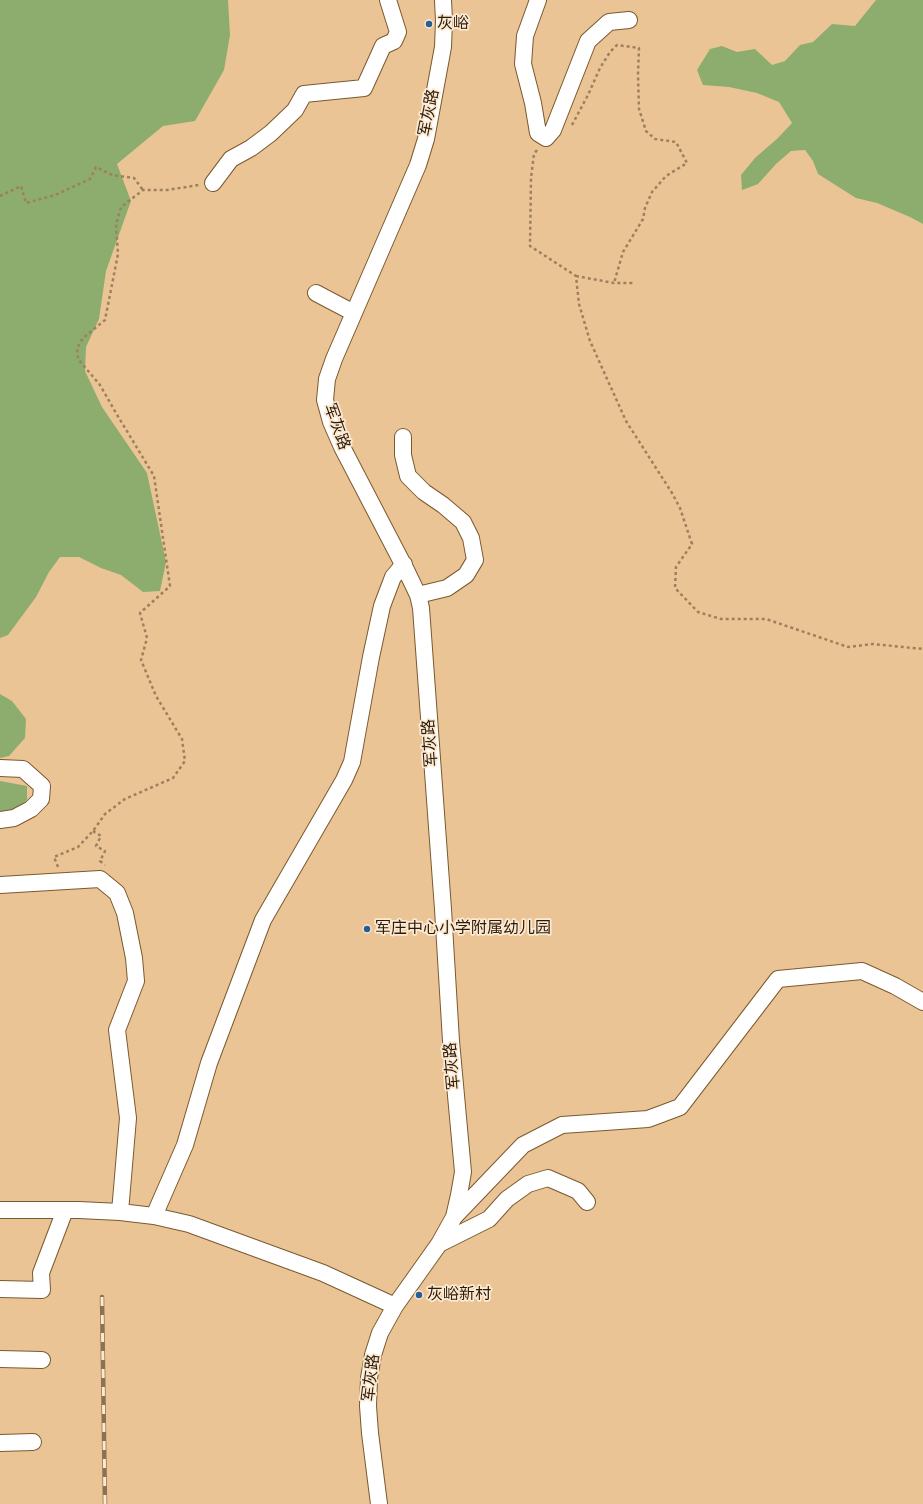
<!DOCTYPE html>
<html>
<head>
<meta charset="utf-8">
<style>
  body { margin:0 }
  canvas { display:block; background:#ebc496 }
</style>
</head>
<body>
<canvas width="923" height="1504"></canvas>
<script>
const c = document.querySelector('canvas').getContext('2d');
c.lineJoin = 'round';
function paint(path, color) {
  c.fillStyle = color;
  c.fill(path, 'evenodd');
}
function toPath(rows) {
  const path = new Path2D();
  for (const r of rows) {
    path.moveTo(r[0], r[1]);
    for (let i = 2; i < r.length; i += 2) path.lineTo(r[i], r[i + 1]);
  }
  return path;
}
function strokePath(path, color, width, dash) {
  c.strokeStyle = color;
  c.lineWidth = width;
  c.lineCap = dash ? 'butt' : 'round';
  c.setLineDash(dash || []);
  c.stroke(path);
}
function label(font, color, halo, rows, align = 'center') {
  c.font = font + ' Jost,"Noto Sans SC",sans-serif';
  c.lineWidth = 3.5;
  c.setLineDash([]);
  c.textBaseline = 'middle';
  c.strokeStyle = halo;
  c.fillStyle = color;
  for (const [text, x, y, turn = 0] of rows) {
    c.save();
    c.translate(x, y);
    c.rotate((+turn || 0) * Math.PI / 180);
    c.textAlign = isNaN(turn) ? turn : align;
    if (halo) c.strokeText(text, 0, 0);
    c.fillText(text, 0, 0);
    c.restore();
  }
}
paint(toPath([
  [0,0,228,0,230,35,224,70,195,121,163,126,117,164,131,201,106,271,99,319,86,347,85,371,102,407,147,473,166,562,160,591,143,592,121,575,101,568,79,557,60,557,49,572,36,597,8,635,0,638],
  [876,0,923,0,923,224,910,217,877,203,856,198,818,174,813,161,805,150,791,151,776,164,758,184,742,190,741,175,755,158,778,138,792,123,779,102,757,93,729,87,703,85,697,70,710,49,722,46,737,52,755,49,772,65,785,61,800,45,813,42,832,24,855,26],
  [0,694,12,701,26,719,25,738,9,756,0,758],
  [0,781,27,786,27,800,11,813,0,815]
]), '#8cad6d');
const minor = toPath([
  [538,0,525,36,523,64,533,103,538,133,546,138,553,130,588,41,609,22,629,20],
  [213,183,231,159,251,148,271,133,295,110,304,94,364,88,383,46,394,41,398,32,388,0],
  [316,293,354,313],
  [403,437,403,455,408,476,424,492,443,505,463,522,471,538,475,560,466,575,447,588,418,595],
  [0,768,23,769,42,786,41,799,31,809,14,818,0,820],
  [0,885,100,879,117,893,125,913,134,958,136,981,117,1030,128,1118,120,1212],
  [0,1210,79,1210,120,1212,154,1216,189,1224,323,1273,395,1306],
  [154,1216,185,1145,209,1063,263,920,344,780,352,762,371,657,382,606,393,577,404,564],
  [455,1216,523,1145,562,1125,648,1119,680,1107,778,979,862,971,895,986,923,1002],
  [439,1244,489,1219,507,1199,528,1184,548,1178,578,1191,587,1202],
  [0,1289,42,1290,41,1273,65,1210],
  [0,1359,42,1360],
  [0,1443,33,1442],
  [379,1504,370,1433,368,1406,369,1378,373,1355,380,1333,395,1306,439,1244,454,1217,459,1195,463,1172,451,1041,443,909,421,608,418,595,406,570,342,447,331,422,325,400,327,379,334,359,418,165,426,139,443,47,444,21,443,0]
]);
strokePath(minor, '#7b592e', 18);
strokePath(toPath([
  [572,125,588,95,600,68,610,52,617,45,639,48,638,74,639,109,646,131,655,139,676,142,687,163,666,176,652,192,645,208,643,219,623,252,614,283],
  [537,150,534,154,531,178,530,246,576,276,579,304,590,341,626,421,672,493,680,508,692,544,676,567,675,588,698,612,721,619,766,619,848,647,873,644,923,649],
  [0,196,21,186,26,203,55,195,90,179,96,167,112,175,134,178,143,190],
  [576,276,614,283,634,283],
  [93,831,101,836,96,846,105,851,100,861,105,865],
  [58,867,54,857,78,847,93,831,105,814,125,799,173,778,185,761,182,739,156,696,141,660,147,638,140,613,170,586,154,476,116,413,100,385,78,359,77,348,83,338,105,320,118,254,116,224,121,207,143,190,167,190,199,185]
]), '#9d805d', 2.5, [3, 3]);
strokePath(minor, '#fff', 16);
const rail = toPath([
  [102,1297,105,1504]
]);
strokePath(rail, '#8d7251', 4.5);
strokePath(rail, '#fde9d2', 3, [9]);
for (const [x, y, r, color] of [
  [429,24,4,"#255f96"],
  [367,929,4,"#255f96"],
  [419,1295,4,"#255f96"]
]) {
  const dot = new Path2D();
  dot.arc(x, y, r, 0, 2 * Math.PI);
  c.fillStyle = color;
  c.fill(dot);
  strokePath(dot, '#fde9d2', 1.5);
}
label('16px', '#2a1c0a', '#fde9d2', [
  ["灰峪",437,24],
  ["军庄中心小学附属幼儿园",375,929],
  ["灰峪新村",427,1295]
], 'left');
label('16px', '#2a1c0a', '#fde9d2', [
  ["军灰路",430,113,-79],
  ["军灰路",336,427,70],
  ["军灰路",431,743,-94],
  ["军灰路",453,1066,-95],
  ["军灰路",372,1378,-83]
]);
</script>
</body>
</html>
